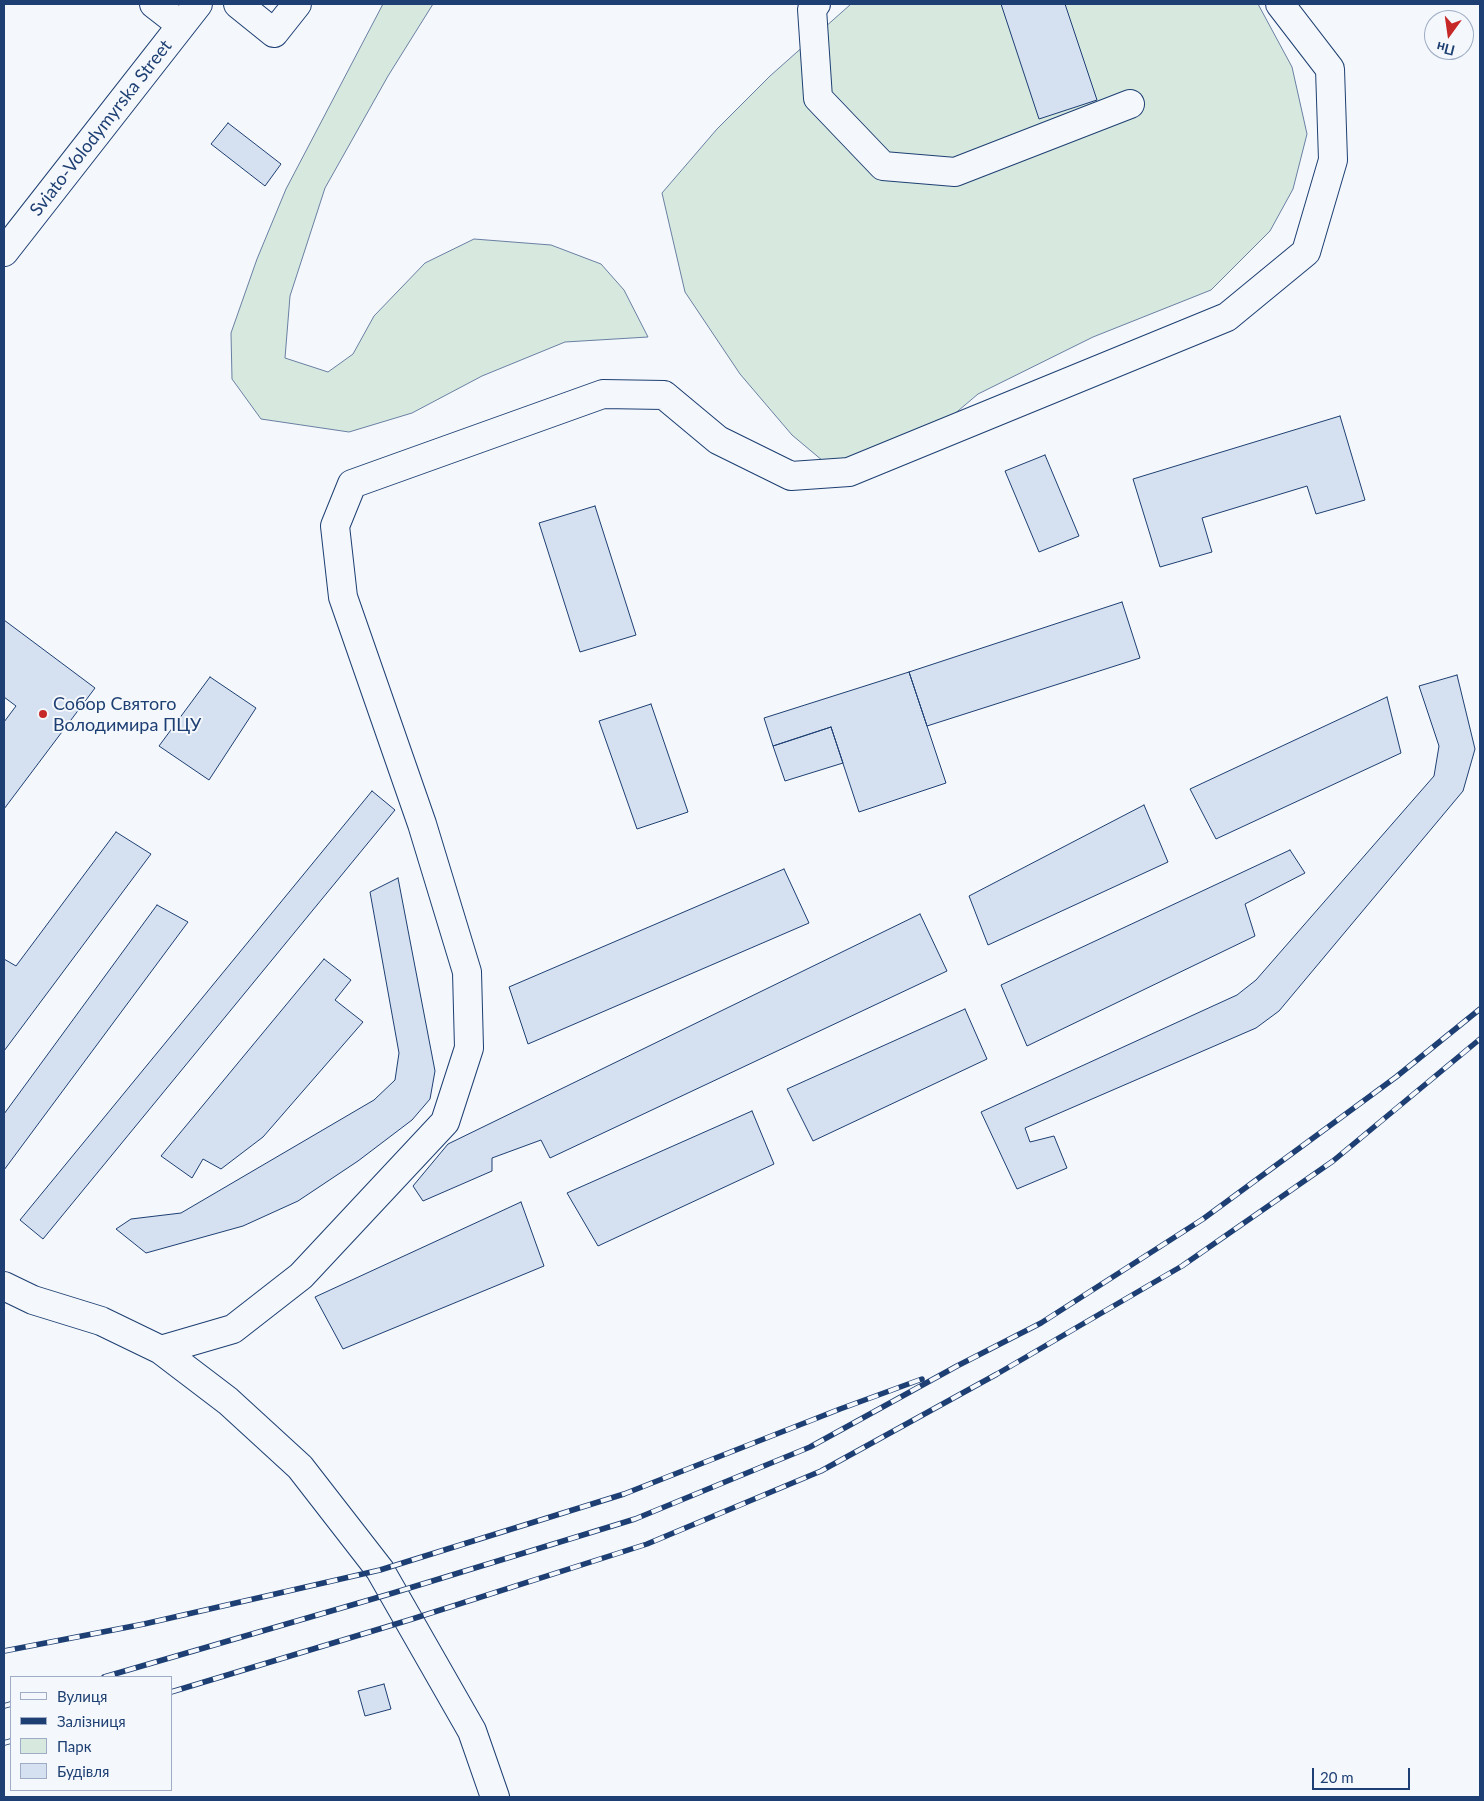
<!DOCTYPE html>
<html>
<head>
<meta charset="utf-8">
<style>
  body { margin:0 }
  #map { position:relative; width:1484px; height:1801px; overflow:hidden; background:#f4f7fb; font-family:Lato,sans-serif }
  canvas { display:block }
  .frame { position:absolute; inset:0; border:5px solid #1d3f73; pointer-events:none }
  .legend { position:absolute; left:10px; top:1676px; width:162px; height:115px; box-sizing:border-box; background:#f4f7fb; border:1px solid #9eadc5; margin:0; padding:6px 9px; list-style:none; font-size:15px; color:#1d3f73 }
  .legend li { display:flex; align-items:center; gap:10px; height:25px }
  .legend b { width:25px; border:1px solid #9eadc5 }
  .north { position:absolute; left:1424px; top:10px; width:50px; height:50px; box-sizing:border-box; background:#f4f7fb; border:1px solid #9eadc5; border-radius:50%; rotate:194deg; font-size:14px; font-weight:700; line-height:20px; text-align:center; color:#1d3f73 }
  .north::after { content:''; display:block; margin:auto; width:18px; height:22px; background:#c62828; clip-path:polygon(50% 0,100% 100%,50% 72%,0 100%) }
  .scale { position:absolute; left:1312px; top:1768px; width:98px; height:22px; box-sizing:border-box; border:2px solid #1d3f73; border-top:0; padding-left:6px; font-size:15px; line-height:18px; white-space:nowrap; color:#1d3f73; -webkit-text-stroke:4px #f4f7fb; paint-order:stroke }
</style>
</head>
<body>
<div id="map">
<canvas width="1484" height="1801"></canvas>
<div class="frame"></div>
<ul class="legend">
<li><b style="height:6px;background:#f4f7fb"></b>Вулиця</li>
<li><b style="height:6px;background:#1d3f73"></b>Залізниця</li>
<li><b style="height:14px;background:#d7e8df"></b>Парк</li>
<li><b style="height:14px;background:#d5e0f0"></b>Будівля</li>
</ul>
<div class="north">Пн</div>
<div class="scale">20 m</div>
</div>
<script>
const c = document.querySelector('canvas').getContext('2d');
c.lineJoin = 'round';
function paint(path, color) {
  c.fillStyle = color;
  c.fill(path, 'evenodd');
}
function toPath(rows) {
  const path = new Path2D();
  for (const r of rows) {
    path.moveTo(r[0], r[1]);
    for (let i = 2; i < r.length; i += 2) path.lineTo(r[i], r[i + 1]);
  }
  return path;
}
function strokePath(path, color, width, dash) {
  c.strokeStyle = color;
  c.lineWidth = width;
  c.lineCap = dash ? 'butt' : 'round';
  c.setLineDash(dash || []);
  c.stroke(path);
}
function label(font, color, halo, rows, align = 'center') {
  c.font = font + ' Lato,sans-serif';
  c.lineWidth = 4;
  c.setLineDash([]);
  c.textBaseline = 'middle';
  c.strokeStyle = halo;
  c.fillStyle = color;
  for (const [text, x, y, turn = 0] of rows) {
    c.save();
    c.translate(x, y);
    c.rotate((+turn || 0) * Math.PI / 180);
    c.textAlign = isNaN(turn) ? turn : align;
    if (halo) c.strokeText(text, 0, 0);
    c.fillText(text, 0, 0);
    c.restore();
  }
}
const green = toPath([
  [383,4,433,4,388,76,325,188,290,296,285,358,328,372,353,354,374,316,425,263,474,239,551,245,601,264,624,290,648,337,565,342,482,376,412,413,349,432,261,419,232,379,231,333,257,259,286,189,383,4],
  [851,4,1258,4,1292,67,1307,134,1293,189,1270,231,1211,290,1093,337,978,394,939,427,884,461,823,461,792,435,740,374,685,292,662,193,717,129,770,76,851,4]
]);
paint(green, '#d7e8df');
strokePath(green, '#687fa3', 1);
const building = toPath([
  [1001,4,1065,4,1097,100,1039,119,1001,4],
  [228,123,281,164,265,186,211,144,228,123],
  [1340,416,1365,500,1316,514,1307,486,1202,518,1212,552,1160,567,1133,479,1340,416],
  [1045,455,1079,536,1039,552,1005,471,1045,455],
  [595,506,636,635,580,652,539,523,595,506],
  [1122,602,1140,658,927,726,909,672,1122,602],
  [4,620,95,688,4,809,4,722,16,706,4,697,4,620],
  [909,672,946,783,859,812,831,727,773,746,764,718,909,672],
  [1457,675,1475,749,1463,791,1279,1011,1256,1028,1025,1128,1030,1142,1054,1136,1067,1168,1017,1189,981,1112,1237,995,1256,980,1434,776,1439,746,1419,686,1457,675],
  [210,677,256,708,209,780,159,746,210,677],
  [1387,697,1401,753,1216,839,1190,789,1387,697],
  [651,704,688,812,637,829,599,721,651,704],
  [831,727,843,763,785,781,773,746,831,727],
  [372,791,395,810,43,1239,20,1220,372,791],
  [1144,805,1168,862,988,945,969,896,1144,805],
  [116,832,151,854,4,1051,4,959,16,966,116,832],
  [1290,850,1305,873,1245,904,1255,936,1027,1046,1001,985,1290,850],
  [784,869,809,923,528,1044,509,987,784,869],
  [398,878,435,1071,430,1099,412,1120,358,1161,298,1201,243,1226,146,1253,116,1229,131,1219,181,1213,374,1100,395,1080,399,1053,370,892,398,878],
  [157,905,188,922,4,1170,4,1114,157,905],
  [920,914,947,971,550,1158,541,1140,492,1158,492,1171,423,1201,413,1186,448,1144,920,914],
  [324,959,351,980,335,1000,363,1022,263,1137,221,1169,203,1159,192,1178,161,1156,324,959],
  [965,1009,987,1059,813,1141,787,1089,965,1009],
  [752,1111,774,1164,598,1246,567,1193,752,1111],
  [521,1202,544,1266,343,1349,315,1297,521,1202],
  [384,1684,391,1709,365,1716,358,1691,384,1684]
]);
paint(building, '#d5e0f0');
strokePath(building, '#1d3f73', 1);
const minor = toPath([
  [154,4,181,25],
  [238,4,274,33,297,4],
  [816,4,812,9,818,98,883,166,955,172,1130,104],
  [4,252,198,4],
  [4,1286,33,1300,101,1321,161,1350,228,1401,300,1467,380,1570,472,1731,495,1797],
  [161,1350,233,1329,301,1276,445,1122,469,1048,467,972,422,824,343,597,335,526,352,484,603,394,664,395,718,440,791,476,849,472,1227,317,1306,252,1333,160,1330,69,1280,4]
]);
strokePath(minor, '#1d3f73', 30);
strokePath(minor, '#f4f7fb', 28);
const rail = toPath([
  [4,1651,144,1624,380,1570,624,1494,840,1409,922,1379],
  [104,1677,393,1593,635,1519,810,1447,957,1366,1041,1323,1203,1219,1396,1077,1480,1009],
  [171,1692,409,1620,647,1544,821,1471,997,1374,1182,1266,1333,1161,1480,1039],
  [4,1706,11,1704],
  [4,1743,11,1741]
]);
strokePath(rail, '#1d3f73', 5.5);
strokePath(rail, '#f4f7fb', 4, [11]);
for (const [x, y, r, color] of [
  [43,714,5,"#c62828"]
]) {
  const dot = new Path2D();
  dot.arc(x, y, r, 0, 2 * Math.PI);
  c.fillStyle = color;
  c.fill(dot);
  strokePath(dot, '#f4f7fb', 2);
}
label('18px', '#1d3f73', '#f4f7fb', [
  ["Sviato-Volodymyrska Street",101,128,-52]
]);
label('18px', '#1d3f73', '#f4f7fb', [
  ["Собор Святого",53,704],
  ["Володимира ПЦУ",53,725]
], 'left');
</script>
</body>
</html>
